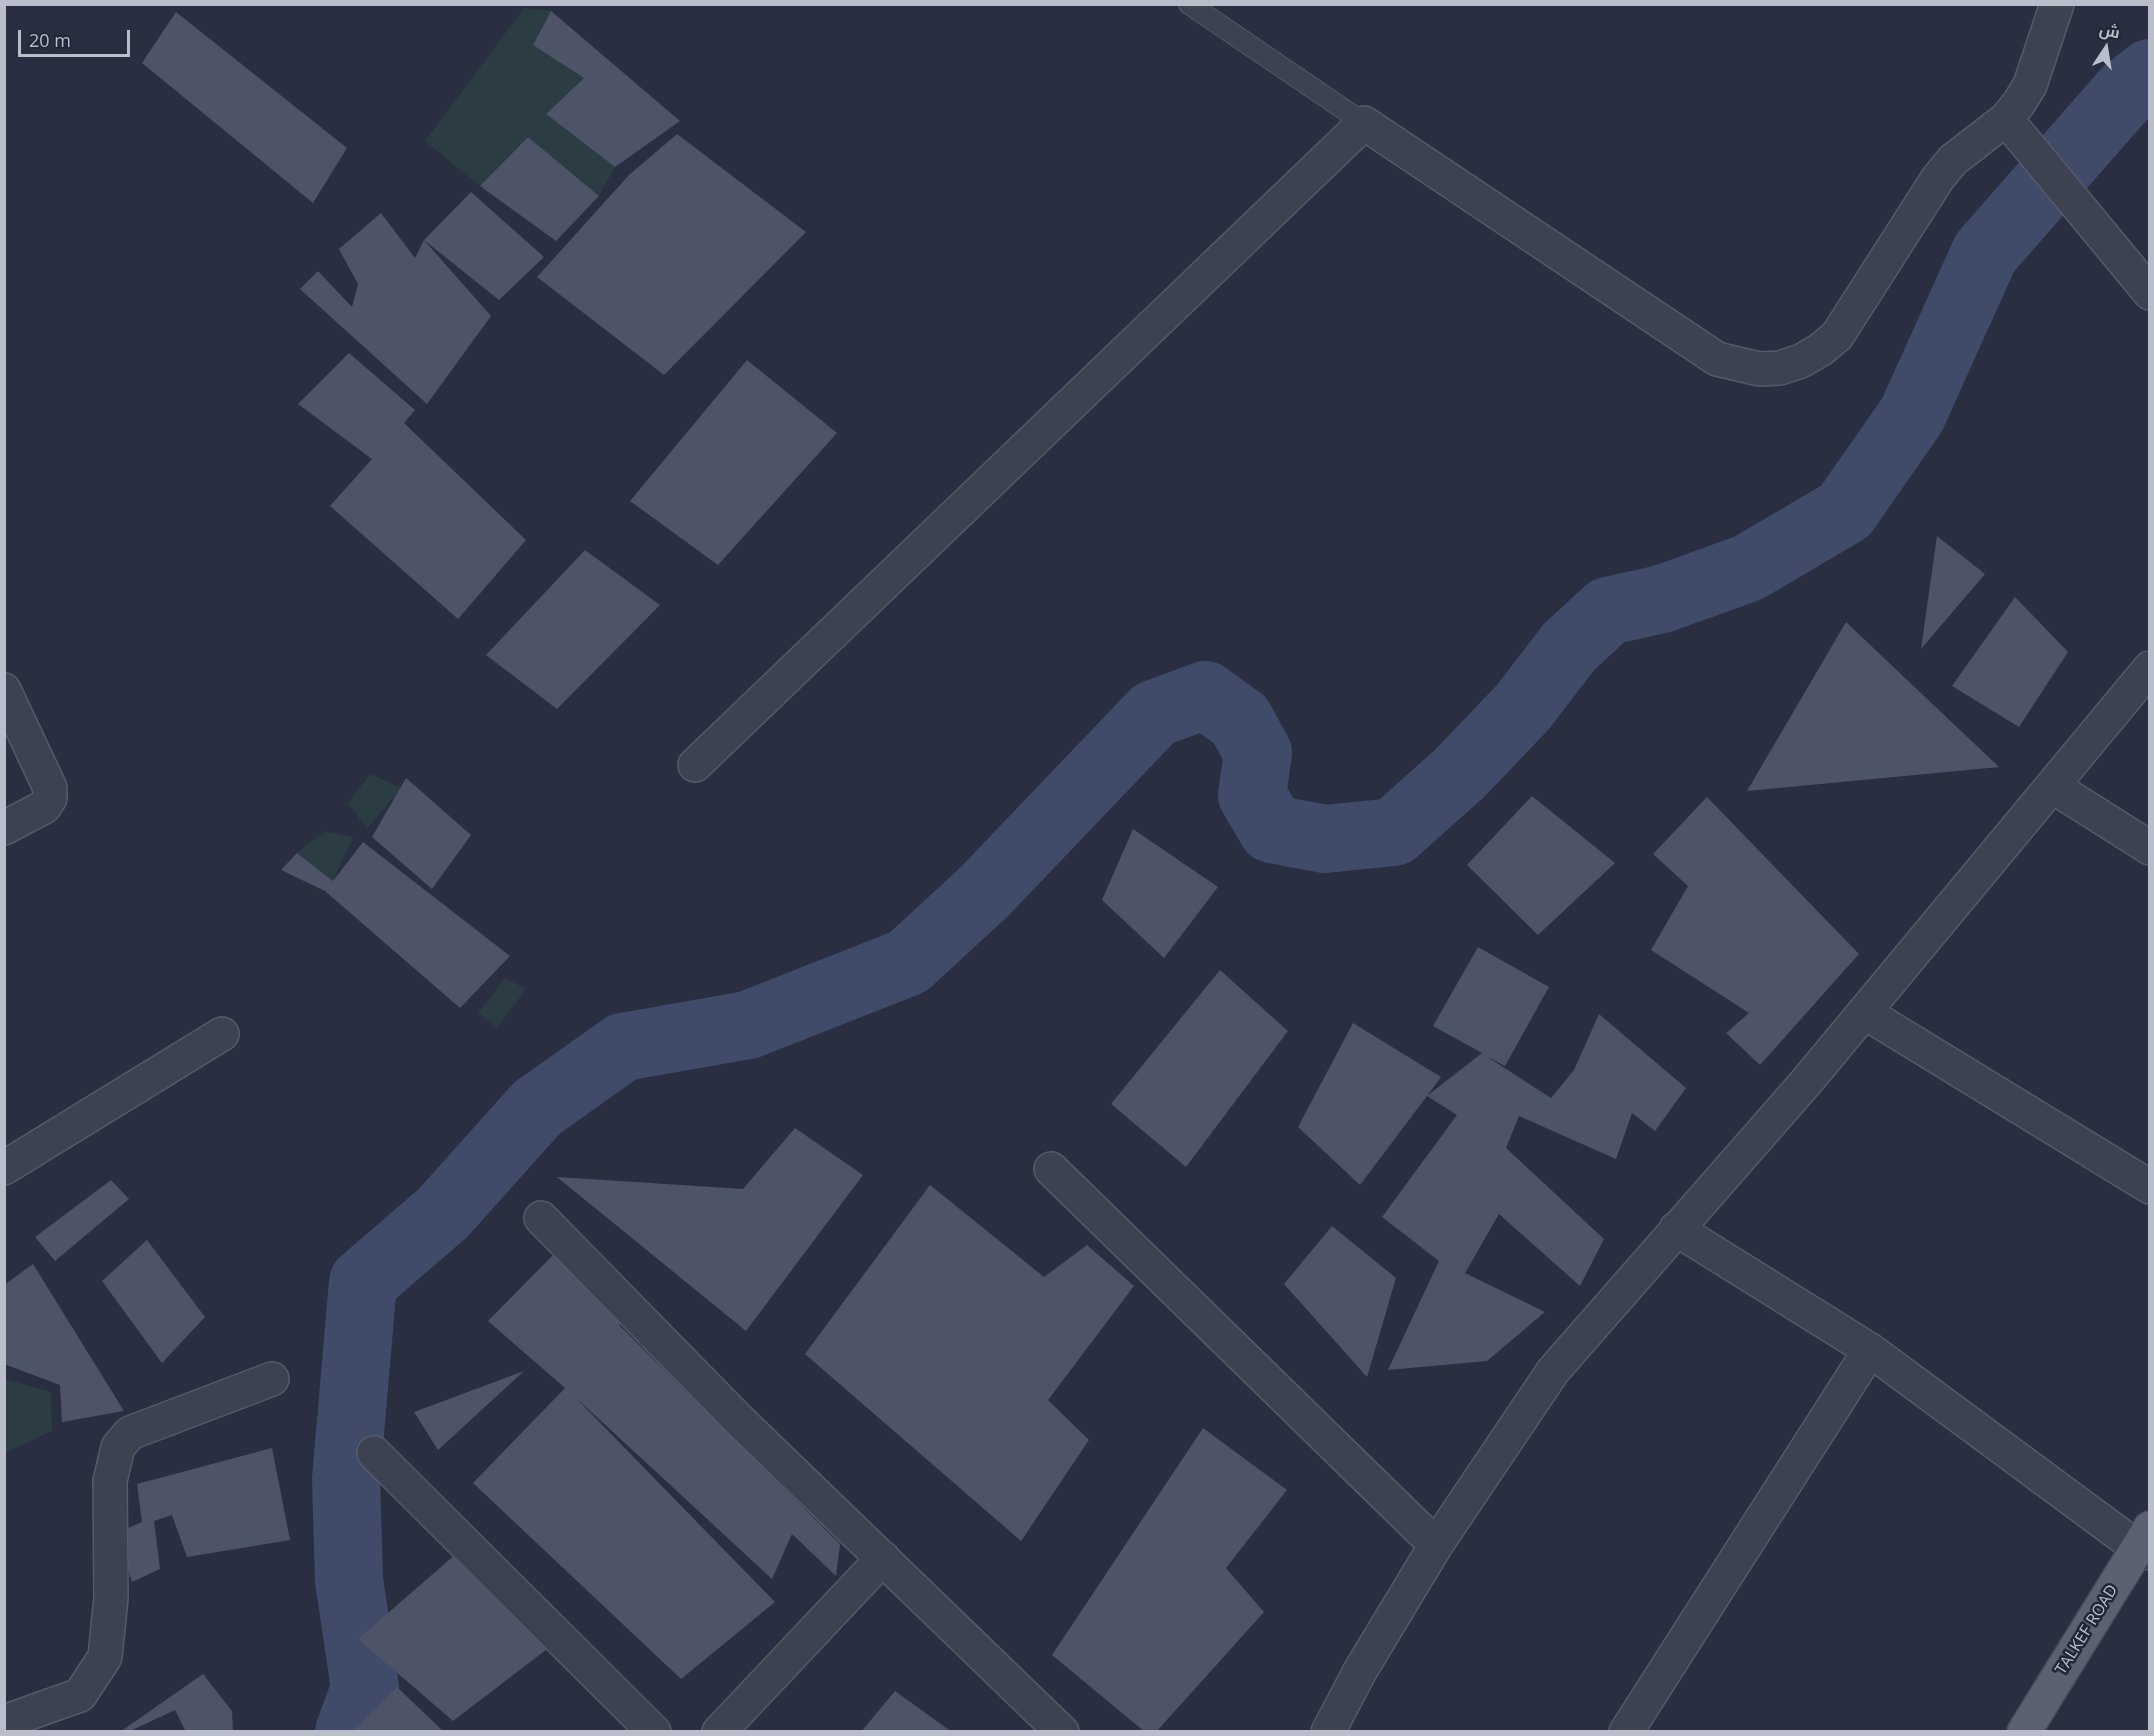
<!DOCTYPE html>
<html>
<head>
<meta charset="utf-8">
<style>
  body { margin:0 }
  #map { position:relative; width:2154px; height:1736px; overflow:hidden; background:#292f41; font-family:"Open Sans",Cairo,sans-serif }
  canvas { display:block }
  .frame { position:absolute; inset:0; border:6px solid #babecb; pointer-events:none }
  .north { position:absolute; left:2076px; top:18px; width:60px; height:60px; -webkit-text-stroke:4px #212736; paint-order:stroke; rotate:12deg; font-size:16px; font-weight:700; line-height:24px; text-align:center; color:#babecb }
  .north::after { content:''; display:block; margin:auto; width:21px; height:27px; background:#babecb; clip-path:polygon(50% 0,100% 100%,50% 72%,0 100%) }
  .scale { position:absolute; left:18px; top:30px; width:112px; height:27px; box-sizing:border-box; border:3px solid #babecb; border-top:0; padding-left:8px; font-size:18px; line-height:21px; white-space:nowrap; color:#babecb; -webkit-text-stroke:4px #212736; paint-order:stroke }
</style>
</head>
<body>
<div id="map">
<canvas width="2154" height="1736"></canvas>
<div class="frame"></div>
<div class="north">ش</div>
<div class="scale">20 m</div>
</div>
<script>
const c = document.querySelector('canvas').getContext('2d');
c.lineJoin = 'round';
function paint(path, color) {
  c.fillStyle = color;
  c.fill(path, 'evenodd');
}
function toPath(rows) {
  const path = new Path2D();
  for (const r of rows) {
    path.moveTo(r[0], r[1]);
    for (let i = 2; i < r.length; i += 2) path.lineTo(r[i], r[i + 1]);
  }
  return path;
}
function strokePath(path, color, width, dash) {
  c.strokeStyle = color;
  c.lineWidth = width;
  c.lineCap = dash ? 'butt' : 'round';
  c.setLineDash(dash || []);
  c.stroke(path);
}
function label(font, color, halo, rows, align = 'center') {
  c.font = font + ' "Open Sans",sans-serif';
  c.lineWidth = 5;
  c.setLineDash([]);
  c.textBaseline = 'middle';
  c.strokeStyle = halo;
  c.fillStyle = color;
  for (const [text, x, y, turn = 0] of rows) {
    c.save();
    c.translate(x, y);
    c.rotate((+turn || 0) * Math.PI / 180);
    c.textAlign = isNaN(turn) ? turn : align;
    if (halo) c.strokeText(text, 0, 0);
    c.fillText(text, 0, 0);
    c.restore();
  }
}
paint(toPath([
  [524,8,551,11,533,45,584,78,546,114,615,167,599,196,528,137,480,186,425,141],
  [370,774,401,788,367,829,348,803],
  [325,831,353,837,333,881,297,853],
  [505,978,526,989,497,1028,478,1013],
  [5,1379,51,1392,52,1431,5,1453]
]), '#2b3c42');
strokePath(toPath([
  [349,1732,365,1688,349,1580,346,1479,363,1282,443,1213,537,1108,623,1047,748,1025,908,962,984,892,1154,714,1205,695,1240,720,1258,753,1252,795,1272,829,1325,839,1394,832,1460,773,1523,707,1569,647,1608,611,1662,599,1748,568,1845,511,1912,415,1985,253,2126,92,2150,73]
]), '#404b69', 68);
paint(toPath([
  [551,11,680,121,615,167,546,114,584,78,533,45],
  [176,12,347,148,313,203,142,63],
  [677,134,806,232,664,375,537,277,629,175],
  [528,137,599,196,556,241,480,186],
  [471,192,544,257,499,300,424,240],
  [381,213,415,258,424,240,491,316,427,404,300,289,318,271,352,307,358,284,339,249],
  [349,353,415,410,404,423,526,540,458,619,330,506,372,459,298,404],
  [747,360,837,433,718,565,630,501],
  [1937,536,1985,574,1921,649],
  [585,550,660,605,557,709,486,655],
  [2015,597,2068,652,2019,727,1952,686],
  [1846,622,1999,767,1747,791],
  [406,778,471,835,432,889,372,837],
  [1532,796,1615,863,1538,935,1467,865],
  [1707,797,1859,954,1760,1065,1726,1033,1749,1013,1651,950,1688,886,1653,854],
  [1133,829,1218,887,1164,958,1102,900],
  [363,842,510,956,460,1008,325,891,281,870,297,853,333,881],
  [1478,947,1549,987,1505,1066,1486,1056,1551,1098,1574,1070,1599,1014,1686,1088,1655,1131,1632,1113,1616,1159,1519,1116,1506,1148,1604,1239,1580,1286,1499,1214,1465,1273,1545,1312,1487,1361,1388,1370,1439,1261,1382,1217,1457,1115,1427,1096,1360,1185,1298,1127,1353,1023,1441,1077,1427,1096,1482,1053,1433,1026],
  [1220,970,1288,1031,1186,1167,1111,1104],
  [795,1128,863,1175,746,1331,557,1177,743,1189],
  [111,1180,129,1199,55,1261,35,1237],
  [930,1185,1044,1277,1087,1245,1134,1286,1048,1400,1089,1440,1021,1541,805,1354],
  [1332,1226,1396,1278,1367,1377,1284,1284],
  [147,1240,205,1317,162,1363,102,1281],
  [558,1250,629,1312,619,1325,840,1544,836,1576,792,1534,772,1579,574,1396,775,1602,681,1679,473,1483,565,1388,488,1321],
  [33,1264,124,1411,62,1422,60,1385,4,1364,4,1285],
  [524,1371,438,1450,414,1412],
  [1203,1428,1287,1490,1226,1568,1264,1612,1156,1732,1145,1732,1052,1655],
  [272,1448,290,1540,187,1557,172,1515,154,1521,160,1569,132,1582,116,1533,142,1522,137,1484],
  [464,1547,555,1643,453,1721,358,1639],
  [203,1674,232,1711,233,1732,186,1732,175,1710,128,1732,120,1732],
  [397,1687,444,1732,351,1732],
  [895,1691,952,1732,861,1732]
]), '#4d5468');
const lane = toPath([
  [1189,4,1364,123]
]);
const street = toPath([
  [2006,119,2150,293],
  [4,690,50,788,50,798,44,807,4,828],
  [695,765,1364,123,1717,359,1759,369,1780,368,1801,361,1820,350,1837,336,1938,178,1953,160,2006,119,2019,103,2030,85,2057,4],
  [2052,786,2150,848],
  [1864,1012,2150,1187],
  [4,1168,222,1034],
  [1051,1169,1436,1545],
  [541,1218,741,1422,1062,1732],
  [1676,1229,1870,1350,2138,1548,2150,1553],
  [374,1453,654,1732],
  [4,1722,80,1695,105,1657,111,1598,110,1481,118,1447,130,1433,272,1379],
  [719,1732,883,1558],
  [1328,1732,1360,1671,1436,1545,1553,1371,1807,1081,2150,668],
  [1626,1732,1870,1350]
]);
const primary = toPath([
  [2024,1732,2150,1528]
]);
strokePath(lane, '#555a68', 22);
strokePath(street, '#555a68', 36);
strokePath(primary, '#474b5a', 36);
strokePath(lane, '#3d4251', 20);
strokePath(street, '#3d4251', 33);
strokePath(primary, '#5b6171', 33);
label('16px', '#babecb', '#212736', [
  ["TALKEF ROAD",2087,1630,-58]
]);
</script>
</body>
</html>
